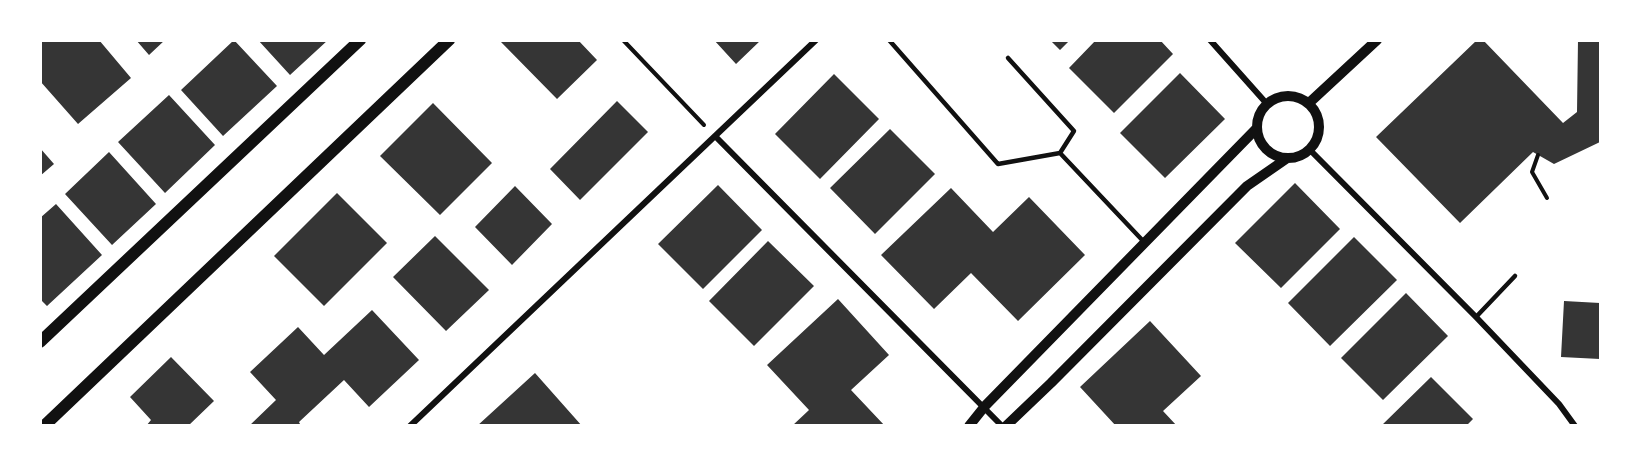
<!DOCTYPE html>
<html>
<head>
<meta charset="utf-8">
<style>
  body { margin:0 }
  #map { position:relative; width:1641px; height:466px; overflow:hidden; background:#fff; font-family:Mulish,sans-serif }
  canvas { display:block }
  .frame { position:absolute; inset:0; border:42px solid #fff; pointer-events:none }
</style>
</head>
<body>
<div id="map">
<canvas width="1641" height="466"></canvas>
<div class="frame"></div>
</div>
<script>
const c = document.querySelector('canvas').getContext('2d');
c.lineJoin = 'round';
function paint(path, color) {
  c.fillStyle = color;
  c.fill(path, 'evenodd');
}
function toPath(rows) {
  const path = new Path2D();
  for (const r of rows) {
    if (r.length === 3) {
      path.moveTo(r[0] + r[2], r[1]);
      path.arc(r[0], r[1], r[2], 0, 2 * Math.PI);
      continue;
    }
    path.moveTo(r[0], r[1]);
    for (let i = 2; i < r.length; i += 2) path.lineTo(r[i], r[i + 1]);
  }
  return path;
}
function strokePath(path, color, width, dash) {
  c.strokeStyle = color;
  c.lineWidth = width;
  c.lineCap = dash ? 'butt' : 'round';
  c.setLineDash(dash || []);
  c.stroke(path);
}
paint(toPath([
  [40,40,99,40,131,78,78,124,40,81],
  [136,40,165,40,149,55],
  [234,40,277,86,223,136,181,90],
  [258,40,328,40,290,75],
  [503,40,578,40,597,60,557,99,501,42],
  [714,40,761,40,736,64],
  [1050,40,1070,40,1060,50],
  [1096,40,1160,40,1173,54,1114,113,1069,68],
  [1477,40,1483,40,1563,123,1577,112,1578,40,1600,40,1600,142,1554,164,1533,152,1460,223,1376,137],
  [1180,73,1225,119,1165,178,1120,133],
  [834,74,879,119,820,179,775,134],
  [169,95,215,145,165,193,118,142],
  [617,101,648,132,580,200,550,169],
  [433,103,492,163,440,215,380,156],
  [890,129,935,174,875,234,830,188],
  [40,148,54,164,40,176],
  [109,152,156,204,112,245,65,194],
  [1295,183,1340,229,1281,288,1235,243],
  [718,185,762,230,703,289,658,244],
  [515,186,552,224,512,265,475,227],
  [951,188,993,232,1029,197,1085,255,1018,321,971,273,934,309,881,255],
  [337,193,387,243,324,306,274,256],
  [56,204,102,255,47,306,40,299,40,218],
  [435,236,489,290,446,331,393,277],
  [1354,237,1397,280,1330,346,1288,303],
  [768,241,814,286,754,346,709,301],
  [1406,293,1448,336,1383,400,1341,358],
  [838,299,889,355,851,390,885,426,792,426,809,410,767,365],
  [1564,301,1600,303,1600,359,1561,357],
  [372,310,419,360,369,407,344,380,299,422,301,426,249,426,276,400,250,372,298,327,324,355],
  [1150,321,1201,376,1163,411,1177,426,1116,426,1080,387],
  [171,357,214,401,188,426,146,426,151,420,130,397],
  [535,373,582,426,477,426],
  [1431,377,1473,419,1466,426,1381,426]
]), '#353535');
strokePath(toPath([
  [623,40,704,125],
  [1538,155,1532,172,1547,198]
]), '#111', 4);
strokePath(toPath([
  [889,40,998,164,1060,153],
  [1008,58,1074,131,1060,153,1145,243],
  [1476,317,1515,276]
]), '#111', 4.5);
strokePath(toPath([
  [1210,40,1267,104],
  [715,136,1002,426],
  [1310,150,1476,317,1559,404,1575,426],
  [410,426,816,40]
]), '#111', 6);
strokePath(toPath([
  [1288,127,31],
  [1309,103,1377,40],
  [969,426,985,406,1256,129],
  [1006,426,1051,383,1247,186,1286,159]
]), '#111', 10);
strokePath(toPath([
  [40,342,360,40],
  [44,426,449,40]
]), '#111', 12);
</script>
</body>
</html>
